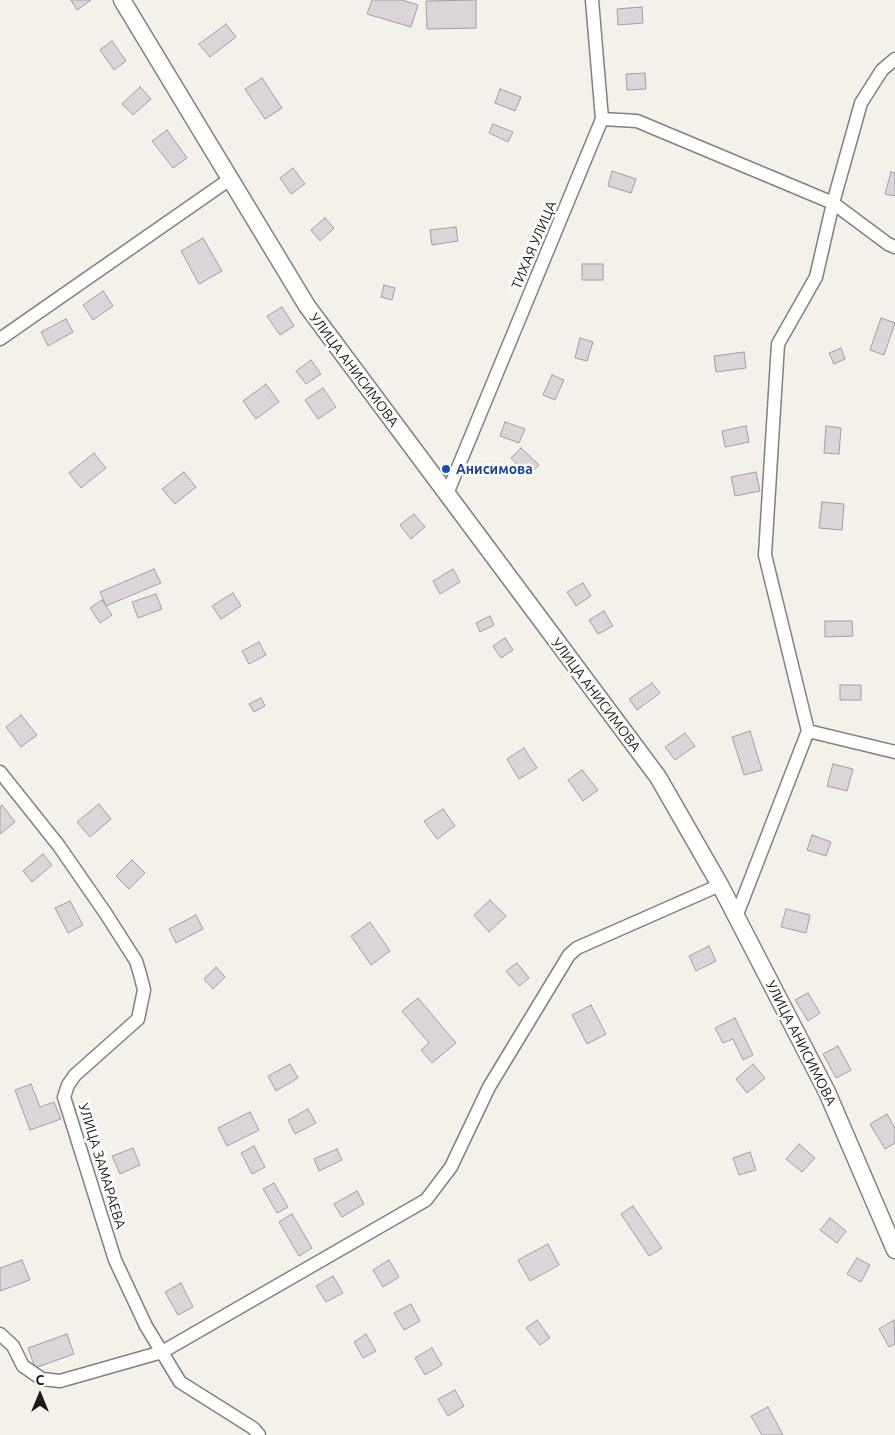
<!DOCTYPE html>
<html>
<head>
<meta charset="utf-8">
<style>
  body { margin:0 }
  #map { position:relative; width:895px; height:1435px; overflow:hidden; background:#f4f0ea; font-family:Ubuntu,sans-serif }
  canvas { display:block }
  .north { position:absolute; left:15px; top:1370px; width:50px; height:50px; -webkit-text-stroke:4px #fff; paint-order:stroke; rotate:0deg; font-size:14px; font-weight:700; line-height:20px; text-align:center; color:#1b1a18 }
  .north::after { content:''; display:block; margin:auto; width:18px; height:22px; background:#1b1a18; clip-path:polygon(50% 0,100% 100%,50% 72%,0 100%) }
</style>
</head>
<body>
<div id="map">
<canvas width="895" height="1435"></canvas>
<div class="north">С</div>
</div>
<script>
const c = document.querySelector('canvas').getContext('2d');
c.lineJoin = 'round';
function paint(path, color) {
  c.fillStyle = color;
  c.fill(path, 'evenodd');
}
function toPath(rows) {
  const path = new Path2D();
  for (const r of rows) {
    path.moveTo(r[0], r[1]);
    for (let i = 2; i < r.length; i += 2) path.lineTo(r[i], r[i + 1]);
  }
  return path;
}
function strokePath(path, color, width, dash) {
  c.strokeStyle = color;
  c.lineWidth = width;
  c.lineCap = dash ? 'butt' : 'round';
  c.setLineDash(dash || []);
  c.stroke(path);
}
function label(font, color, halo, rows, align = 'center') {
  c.font = font + ' Ubuntu,sans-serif';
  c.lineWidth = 5;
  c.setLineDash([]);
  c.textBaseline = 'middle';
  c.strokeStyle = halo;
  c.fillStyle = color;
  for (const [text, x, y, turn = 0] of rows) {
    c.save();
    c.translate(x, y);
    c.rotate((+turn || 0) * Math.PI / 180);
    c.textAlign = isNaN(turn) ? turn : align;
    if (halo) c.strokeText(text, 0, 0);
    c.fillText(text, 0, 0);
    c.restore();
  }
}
const building = toPath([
  [71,0,91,0,77,10,71,0],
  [372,0,402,0,418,5,411,27,367,14,372,0],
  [476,0,476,28,427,29,426,1,476,0],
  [642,7,643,23,618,25,617,9,642,7],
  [226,24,236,37,210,57,199,44,226,24],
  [112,41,126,61,114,70,100,50,112,41],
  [645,73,646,89,627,90,626,74,645,73],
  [262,78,282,108,265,119,245,89,262,78],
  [140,87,151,99,133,115,122,104,140,87],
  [500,89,521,97,515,111,495,103,500,89],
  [493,124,513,132,508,142,489,133,493,124],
  [167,130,187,158,173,168,152,141,167,130],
  [293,168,305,184,291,194,280,178,293,168],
  [612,171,636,179,631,193,608,186,612,171],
  [891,172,895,173,895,196,885,194,891,172],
  [325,218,334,228,320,241,311,230,325,218],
  [456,227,458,241,432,245,430,230,456,227],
  [203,238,222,271,199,284,181,251,203,238],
  [582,264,603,264,603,280,582,280,582,264],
  [384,285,395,288,392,300,381,297,384,285],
  [103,291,113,306,93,320,83,305,103,291],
  [282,307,294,326,280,335,267,316,282,307],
  [881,318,895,323,884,355,870,350,881,318],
  [66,319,73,332,48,346,41,332,66,319],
  [580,338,593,342,587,361,575,358,580,338],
  [841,348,845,359,834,364,829,353,841,348],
  [744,352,746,368,716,372,714,356,744,352],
  [311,360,321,374,306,384,296,371,311,360],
  [552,375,564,380,555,400,543,395,552,375],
  [266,384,279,402,256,419,243,401,266,384],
  [323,388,336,407,318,419,305,400,323,388],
  [505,422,525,429,519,443,500,436,505,422],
  [746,426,749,442,725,447,722,431,746,426],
  [826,426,841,428,839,454,824,453,826,426],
  [521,448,539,465,528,476,511,458,521,448],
  [94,453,106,468,81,488,69,473,94,453],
  [184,472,196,487,175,504,162,489,184,472],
  [756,472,760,491,735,496,731,477,756,472],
  [822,502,844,504,842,530,819,528,822,502],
  [414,514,425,527,411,539,400,525,414,514],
  [154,569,161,583,106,606,100,592,154,569],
  [453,569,460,582,440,594,433,581,453,569],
  [583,583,591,596,576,606,567,592,583,583],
  [233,593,241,606,221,619,212,606,233,593],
  [156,594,162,609,138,618,132,602,156,594],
  [102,600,112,615,100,623,90,608,102,600],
  [604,611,613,626,598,634,589,620,604,611],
  [490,616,494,625,480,632,476,623,490,616],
  [825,621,852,621,853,636,825,637,825,621],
  [505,638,513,650,501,658,493,646,505,638],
  [259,642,266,655,249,664,242,651,259,642],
  [652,683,660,693,637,710,629,699,652,683],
  [840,685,861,685,861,700,840,700,840,685],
  [261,698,265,706,254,712,249,704,261,698],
  [21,715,37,735,21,747,6,727,21,715],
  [750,731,762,770,744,775,732,737,750,731],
  [685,733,695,746,675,760,665,747,685,733],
  [524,748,537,768,519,779,507,759,524,748],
  [833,764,853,769,847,791,827,786,833,764],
  [582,770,598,790,583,801,568,780,582,770],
  [99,804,111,819,90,837,77,822,99,804],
  [2,805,15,822,0,834,0,807,2,805],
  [443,809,455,826,437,839,424,821,443,809],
  [812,835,831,842,826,856,807,850,812,835],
  [43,854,52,865,32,882,23,871,43,854],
  [132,860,145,873,129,889,116,876,132,860],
  [490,900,506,916,489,932,474,915,490,900],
  [70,901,83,925,68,933,55,908,70,901],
  [786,909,810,915,806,933,781,927,786,909],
  [196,915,203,929,176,943,169,929,196,915],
  [370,922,390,951,371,965,351,936,370,922],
  [709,946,716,961,696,971,689,956,709,946],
  [517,963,529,978,519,986,506,971,517,963],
  [216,967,225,977,213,989,204,979,216,967],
  [808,993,820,1013,808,1021,795,1000,808,993],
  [418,998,456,1043,432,1063,421,1050,429,1043,402,1011,418,998],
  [591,1005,606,1034,587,1044,572,1015,591,1005],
  [735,1018,753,1055,743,1060,733,1039,723,1043,715,1028,735,1018],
  [838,1046,851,1070,836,1078,823,1054,838,1046],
  [290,1064,298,1078,276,1091,268,1076,290,1064],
  [753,1064,765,1078,747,1093,736,1079,753,1064],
  [31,1084,40,1107,54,1102,61,1119,30,1130,15,1090,31,1084],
  [308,1109,316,1123,295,1134,288,1120,308,1109],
  [250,1112,259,1130,227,1146,218,1128,250,1112],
  [887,1114,895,1128,895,1143,885,1149,870,1124,887,1114],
  [799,1144,815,1158,802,1172,786,1159,799,1144],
  [254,1146,265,1167,252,1174,241,1153,254,1146],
  [133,1148,140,1165,120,1174,112,1156,133,1148],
  [337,1149,342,1160,319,1171,314,1159,337,1149],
  [750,1152,756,1170,739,1175,733,1158,750,1152],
  [274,1183,288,1207,277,1213,263,1189,274,1183],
  [357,1191,364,1204,342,1217,334,1204,357,1191],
  [633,1206,662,1248,649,1256,621,1214,633,1206],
  [292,1214,312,1248,299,1256,279,1222,292,1214],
  [830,1218,846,1231,837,1243,820,1230,830,1218],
  [548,1244,559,1265,530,1281,518,1260,548,1244],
  [857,1258,870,1265,861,1282,847,1274,857,1258],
  [22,1260,30,1280,0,1291,0,1268,22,1260],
  [389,1260,399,1277,383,1287,373,1270,389,1260],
  [333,1276,343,1293,326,1302,316,1286,333,1276],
  [181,1283,193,1307,178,1315,165,1292,181,1283],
  [411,1304,420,1321,404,1330,394,1313,411,1304],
  [537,1320,550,1338,540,1345,526,1328,537,1320],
  [894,1320,895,1344,889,1347,879,1329,894,1320],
  [67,1334,74,1354,35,1368,28,1348,67,1334],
  [366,1334,376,1351,363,1358,354,1342,366,1334],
  [432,1348,442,1365,425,1375,415,1358,432,1348],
  [455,1390,464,1406,448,1416,438,1399,455,1390],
  [768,1407,783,1435,762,1435,751,1416,768,1407]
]);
paint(building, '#dbd4d8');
strokePath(building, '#a49da1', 1);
const minor = toPath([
  [602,119,637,121,833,203,888,244,895,247],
  [0,339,230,179],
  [447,494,602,119,592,0],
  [808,731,895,752],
  [0,772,59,846,106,914,136,961,140,974,144,990,138,1019,75,1075,68,1085,64,1097,115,1260,146,1326,180,1382,253,1428,259,1435],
  [736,917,808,731,765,555,778,344,816,277,833,203,861,103,882,70,895,59],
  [0,1334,13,1346,23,1366,42,1379,60,1381,162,1352,426,1200,451,1167,489,1087,569,955,577,948,720,885]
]);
const tertiary = toPath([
  [122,0,307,306,658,777,720,885,827,1092,895,1250]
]);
strokePath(minor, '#84807a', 15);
strokePath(tertiary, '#84807a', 19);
strokePath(minor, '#fff', 12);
strokePath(tertiary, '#fff', 16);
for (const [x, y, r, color] of [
  [446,469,5,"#1a4fb4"]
]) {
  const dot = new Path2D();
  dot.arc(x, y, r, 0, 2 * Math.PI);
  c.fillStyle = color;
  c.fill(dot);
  strokePath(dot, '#fff', 2);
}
label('14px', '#1b1a18', '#fff', [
  ["ТИХАЯ УЛИЦА",534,245,-67],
  ["УЛИЦА АНИСИМОВА",354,370,53],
  ["УЛИЦА АНИСИМОВА",596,695,53],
  ["УЛИЦА АНИСИМОВА",801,1043,63],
  ["УЛИЦА ЗАМАРАЕВА",102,1166,73]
]);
label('bold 14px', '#164399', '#fff', [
  ["Анисимова",456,469]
], 'left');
</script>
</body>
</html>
